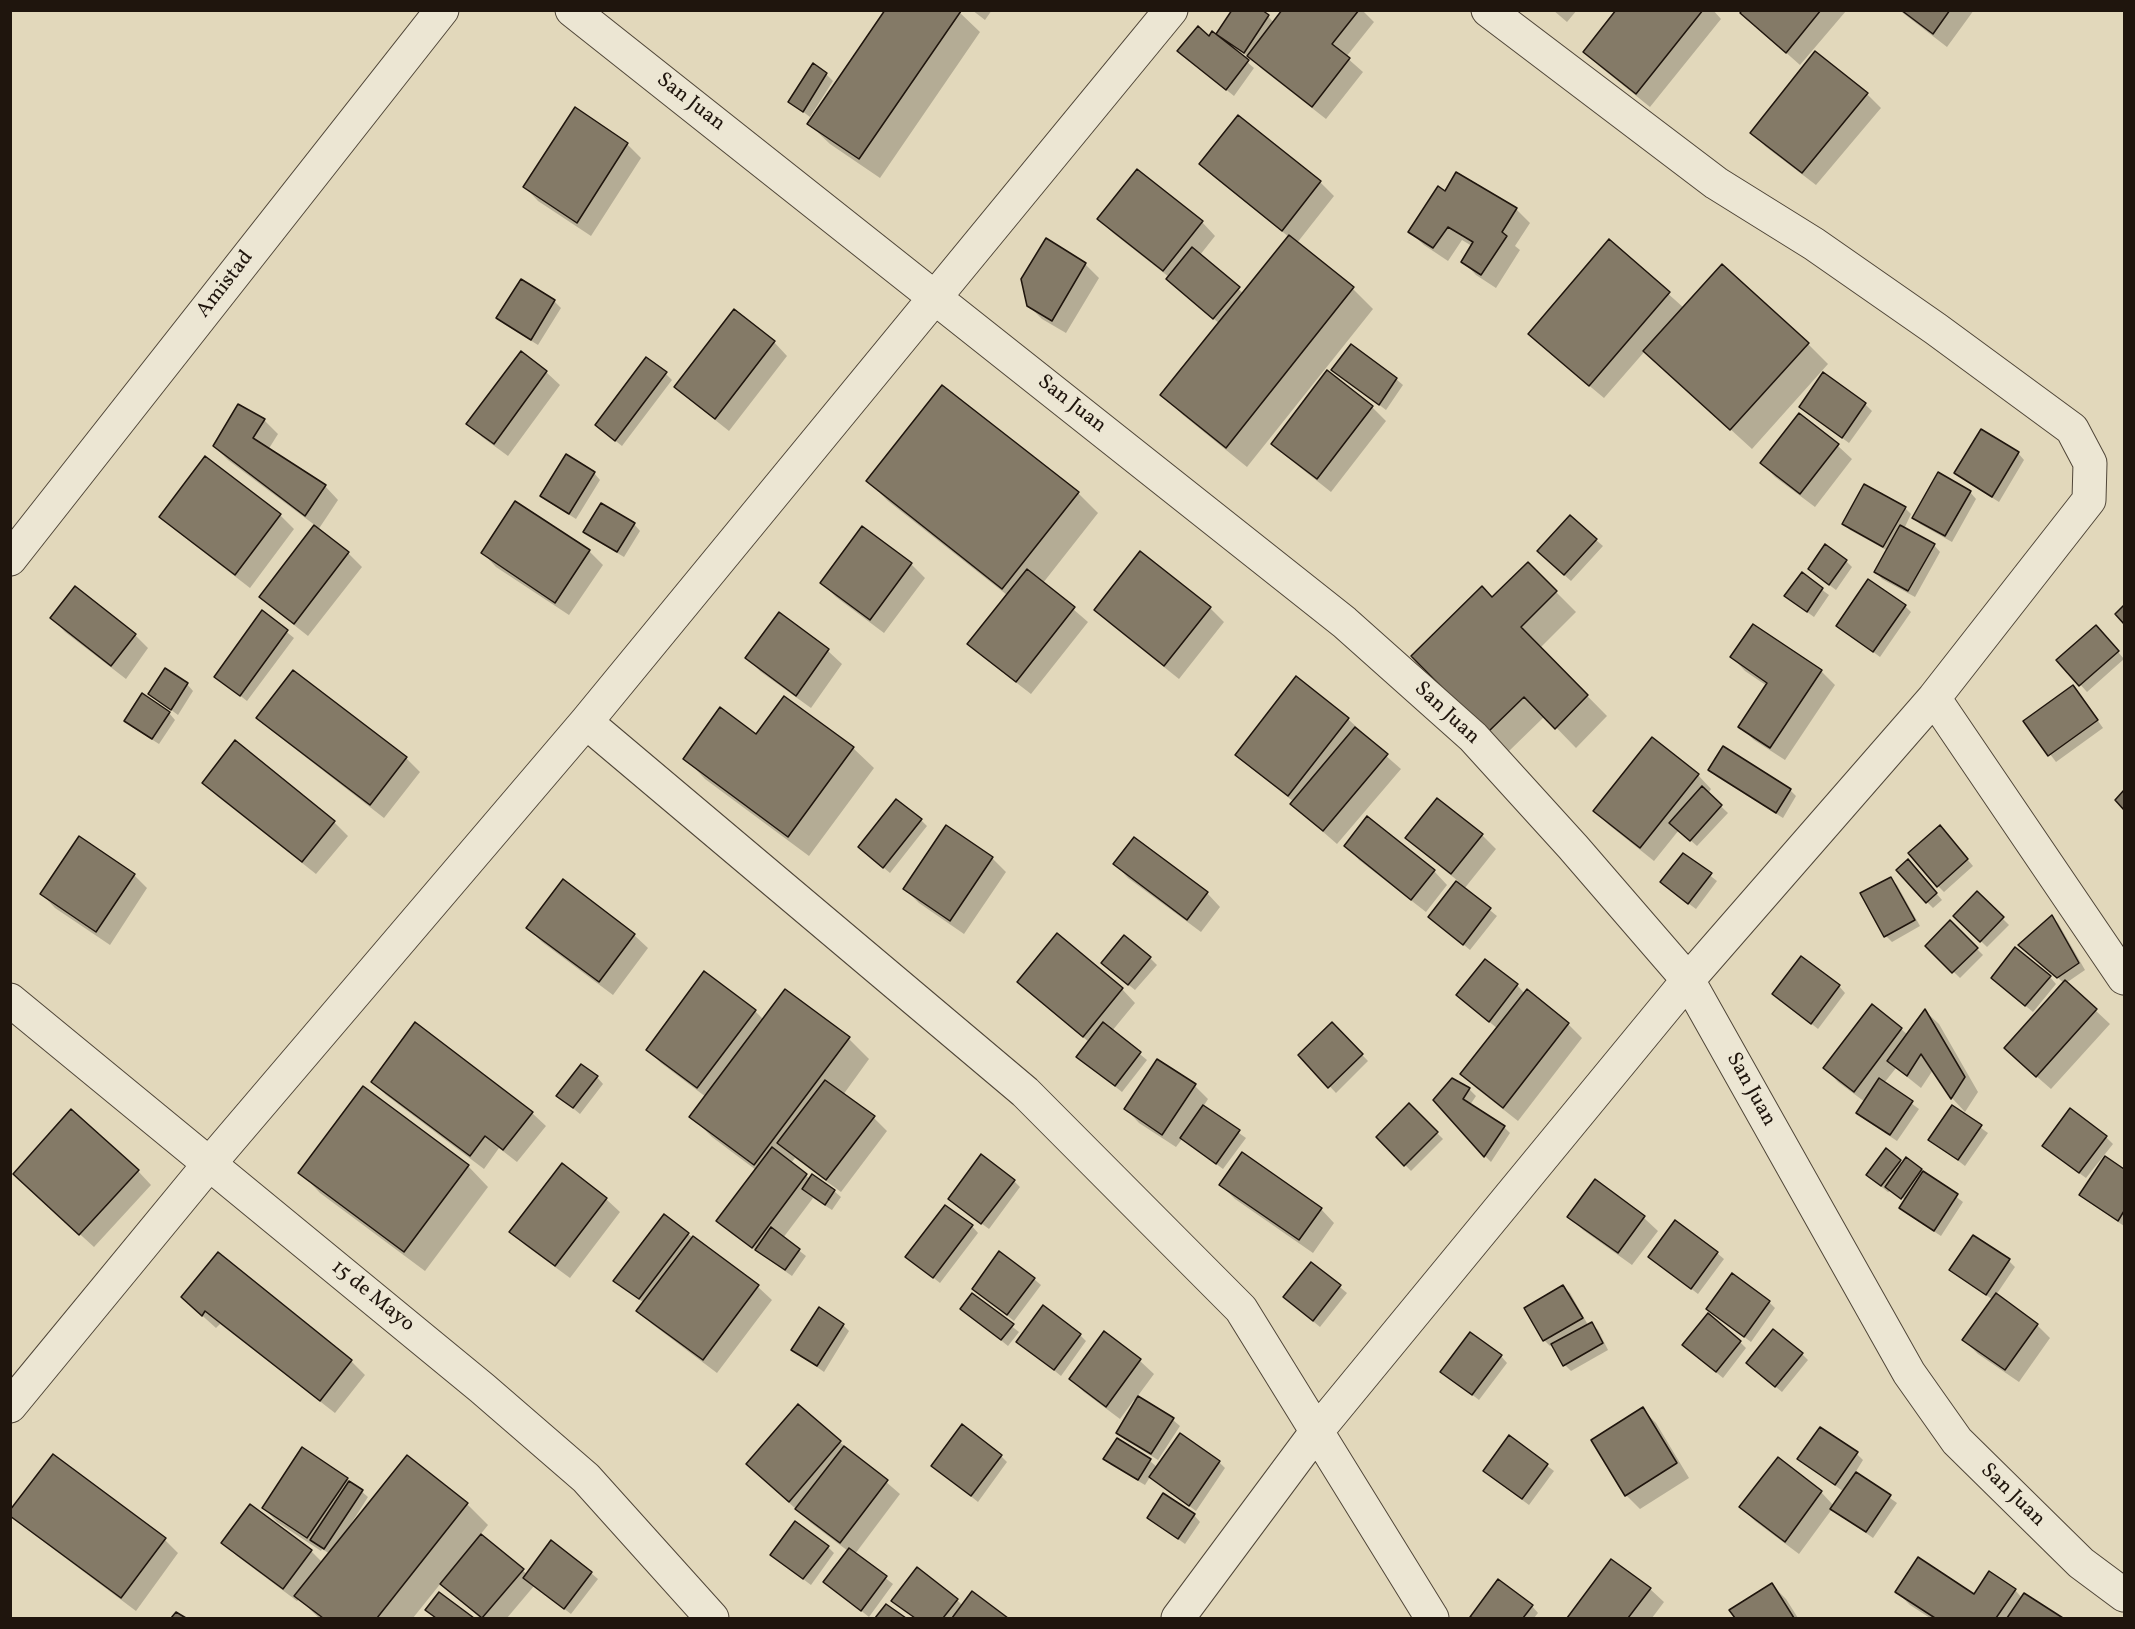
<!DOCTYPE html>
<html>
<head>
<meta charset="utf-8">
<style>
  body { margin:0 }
  #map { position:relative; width:2135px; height:1629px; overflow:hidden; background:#e2d8bb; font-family:Vollkorn,serif }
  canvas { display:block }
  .frame { position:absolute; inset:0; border:12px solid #1f150d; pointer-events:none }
</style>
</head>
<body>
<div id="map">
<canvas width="2135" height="1629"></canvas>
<div class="frame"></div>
</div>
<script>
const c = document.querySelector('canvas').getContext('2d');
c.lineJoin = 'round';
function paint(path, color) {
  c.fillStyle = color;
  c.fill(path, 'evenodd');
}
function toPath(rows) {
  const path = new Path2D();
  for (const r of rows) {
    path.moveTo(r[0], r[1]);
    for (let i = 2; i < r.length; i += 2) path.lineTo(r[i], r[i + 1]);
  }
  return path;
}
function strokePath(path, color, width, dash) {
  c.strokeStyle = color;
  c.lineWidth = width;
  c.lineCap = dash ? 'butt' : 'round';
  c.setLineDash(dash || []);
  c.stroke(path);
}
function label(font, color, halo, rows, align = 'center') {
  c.font = font + ' Vollkorn,serif';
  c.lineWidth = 4.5;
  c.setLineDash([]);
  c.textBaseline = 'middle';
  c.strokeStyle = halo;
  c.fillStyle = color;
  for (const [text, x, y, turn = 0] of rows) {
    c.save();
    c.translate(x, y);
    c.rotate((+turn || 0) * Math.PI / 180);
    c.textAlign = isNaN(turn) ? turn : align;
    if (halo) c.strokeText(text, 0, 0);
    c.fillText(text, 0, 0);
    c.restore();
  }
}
paint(toPath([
  [887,10,957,10,980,32,880,178,830,144,809,124],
  [972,10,992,10,985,20],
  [1234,10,1268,16,1274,23,1284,10,1362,10,1374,22,1346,57,1363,72,1326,119,1262,69,1251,58,1234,48,1232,49,1254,68,1234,96,1186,57,1209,38,1217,37],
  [1553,10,1577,10,1567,22],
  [1618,10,1713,10,1721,19,1650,107,1598,65,1585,51],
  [1744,10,1846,11,1800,65,1756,26],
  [1899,10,1974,10,1947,47],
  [1815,53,1867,94,1881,108,1816,185,1766,147,1752,133],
  [826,74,833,81,810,117,790,102],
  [576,109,627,144,641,158,591,236,538,201,525,187],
  [1201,164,1320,182,1334,196,1297,243,1353,289,1373,309,1247,467,1183,415,1162,395,1220,324,1174,286,1169,277,1113,233,1099,219,1202,222,1215,236,1200,255,1244,294,1289,237,1215,178],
  [1445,193,1516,209,1530,223,1515,246,1520,250,1496,288,1476,275,1463,261,1472,246,1462,240,1448,261,1424,245,1410,232],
  [1047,240,1086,265,1099,278,1066,333,1042,319,1028,305],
  [1609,241,1684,308,1808,344,1828,364,1752,449,1645,351,1604,398,1544,348],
  [521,281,554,301,561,308,538,345,504,324,498,317],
  [774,342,787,356,729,431,690,400,676,386],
  [1333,370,1396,379,1403,385,1386,410],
  [546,372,560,385,508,456,482,437,468,423],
  [1327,372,1372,407,1386,421,1331,492,1287,457,1273,444],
  [666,374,672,380,622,446,603,431],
  [1865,404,1872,411,1849,443,1808,413],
  [1799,415,1838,446,1852,459,1815,507,1775,477,1762,463],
  [264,420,278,434,268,450,325,486,338,500,318,530,348,553,362,567,308,636,275,610,261,597,316,526,228,460,214,446],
  [2018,453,2024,460,1999,502,1962,479,1955,473],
  [206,458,280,515,294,529,250,588,175,530,161,517],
  [594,473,600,480,576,519,549,502,542,496],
  [868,481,1078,493,1098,513,1043,583,1088,622,1031,694,983,657,969,643,1007,595,888,501],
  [1970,492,1976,499,1952,542,1920,524,1914,518],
  [1905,508,1911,514,1904,529,1934,545,1940,552,1915,597,1882,579,1876,572,1888,551,1850,530,1844,524],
  [634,524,640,531,624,557,592,538,585,531],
  [1596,540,1603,546,1571,581,1545,558],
  [589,551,603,565,569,615,496,567,483,553],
  [1141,553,1210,608,1224,622,1179,679,1109,623,1096,610],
  [1846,561,1852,567,1836,590,1816,575],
  [911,564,925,578,884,633,836,597,822,583],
  [1528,564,1576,612,1540,648,1607,716,1576,748,1545,716,1508,752,1414,656,1492,599],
  [1802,575,1829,595,1814,617,1793,602],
  [1905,606,1911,612,1880,657,1838,626],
  [262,612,294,638,247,701,216,677],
  [779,614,828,651,842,664,811,708,761,672,747,658],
  [52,618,135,635,148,648,126,679,65,632],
  [2102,633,2124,659,2087,692,2058,660],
  [1732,657,1821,671,1835,685,1785,760,1754,740,1740,726,1767,686,1745,671],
  [187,684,193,691,178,715,150,694],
  [2079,694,2103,728,2056,762,2025,721],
  [169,713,175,720,159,744,132,727,126,720],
  [258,718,406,758,420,772,384,818,272,731],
  [1348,719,1362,732,1361,734,1401,769,1337,844,1306,817,1292,804,1294,802,1251,768,1237,754],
  [853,748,874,768,809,856,705,779,685,758],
  [1710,770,1790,790,1796,796,1783,818,1717,777],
  [1698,775,1711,789,1708,794,1728,813,1697,846,1679,830,1654,861,1609,825,1595,811],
  [204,782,334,822,348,836,316,874,217,796],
  [921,820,927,826,890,873,867,854],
  [1946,834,1973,866,1944,892,1938,886],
  [1482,835,1496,849,1464,889,1497,916,1470,950,1430,917,1458,881,1421,851,1407,838],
  [1346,846,1434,871,1447,885,1426,912,1359,860],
  [1684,855,1717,881,1696,909,1669,889],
  [992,858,1006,872,964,934,919,903,905,889],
  [1115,864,1207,893,1220,907,1201,932,1128,878],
  [1914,867,1942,900,1933,908,1927,902],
  [134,875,147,888,110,945,55,908,42,894],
  [1890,878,1897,885,1920,926,1892,942,1886,936],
  [563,881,634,935,648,948,613,995,542,942,528,928],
  [1977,893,2009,925,1987,947,1955,916],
  [2052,917,2058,923,2085,970,2066,983,2110,1024,2051,1089,2020,1062,2064,983,2027,952],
  [1950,922,1983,955,1960,978,1927,946],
  [1150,958,1157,965,1135,990,1109,969],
  [2050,977,2056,984,2033,1012,1999,984],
  [1019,982,1122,989,1135,1003,1112,1031,1147,1060,1122,1092,1078,1057,1089,1042,1032,995],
  [1517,985,1525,994,1568,1024,1582,1038,1518,1121,1476,1088,1462,1074,1498,1029,1464,1001],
  [1839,986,1845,993,1818,1029,1774,994],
  [786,991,849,1039,869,1059,843,1095,874,1118,887,1131,841,1192,795,1158,791,1163,810,1179,834,1191,841,1197,832,1210,813,1198,783,1238,806,1256,792,1276,732,1234,718,1220,756,1170,712,1137,691,1116,706,1097,661,1063,648,1050,755,1011,764,1020],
  [1925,1011,1939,1024,1978,1092,1965,1112,1952,1098,1933,1070,1921,1088,1896,1068,1884,1083,1919,1109,1897,1141,1864,1119,1858,1113,1865,1102,1838,1082,1825,1068,1901,1029,1908,1035],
  [1332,1024,1368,1061,1336,1093,1300,1055],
  [597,1077,603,1084,580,1114,558,1096],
  [1452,1080,1469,1089,1476,1096,1470,1105,1504,1127,1510,1133,1491,1162,1485,1156],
  [373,1082,532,1113,546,1126,517,1162,499,1148,484,1169,386,1095],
  [1195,1086,1208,1099,1203,1107,1246,1138,1223,1169,1182,1139,1176,1147,1139,1123,1126,1109],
  [1409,1105,1443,1139,1411,1171,1378,1137],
  [1952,1107,1988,1133,1965,1166,1930,1139],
  [2106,1137,2113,1144,2086,1178,2050,1152],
  [2105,1158,2124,1171,2124,1226,2087,1201,2081,1195],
  [1907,1159,1963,1202,1941,1236,1907,1214,1901,1208,1908,1202,1892,1190,1888,1192,1874,1181,1900,1161,1904,1164],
  [468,1166,488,1187,425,1271,320,1193,300,1172],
  [138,1171,151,1185,94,1247,29,1188],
  [1014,1181,1020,1187,989,1229,956,1205],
  [1595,1181,1644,1218,1658,1231,1632,1265,1583,1230,1569,1216],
  [1221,1185,1321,1209,1334,1223,1313,1253,1235,1199],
  [606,1199,620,1212,570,1278,525,1245,511,1232],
  [972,1226,978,1233,940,1283,907,1257],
  [688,1234,758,1287,772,1300,717,1373,652,1324,638,1310,644,1303,615,1281],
  [1717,1253,1724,1259,1698,1294,1650,1257],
  [219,1254,351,1361,365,1375,335,1413,220,1324,216,1328,196,1310],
  [2009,1261,2015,1267,1996,1295,2037,1325,2050,1338,2019,1382,1978,1354,1964,1340,1993,1300,1951,1270],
  [1312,1264,1347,1293,1320,1327,1292,1304],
  [1034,1279,1041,1285,1014,1321,974,1289],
  [1563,1287,1570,1293,1588,1325,1591,1324,1598,1330,1608,1350,1571,1371,1565,1365,1553,1344,1550,1346,1544,1340],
  [972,1295,1019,1332,1008,1346,962,1309],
  [1769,1302,1775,1308,1751,1342,1715,1315],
  [843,1325,849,1331,824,1372,793,1350],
  [1105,1333,1140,1361,1154,1374,1137,1397,1173,1420,1180,1426,1158,1460,1124,1439,1118,1432,1136,1402,1134,1400,1120,1419,1084,1392,1071,1379],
  [1080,1335,1086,1341,1061,1376,1018,1341],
  [1740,1342,1746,1348,1723,1378,1690,1351],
  [1802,1354,1808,1360,1782,1392,1754,1369],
  [1501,1356,1507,1363,1479,1400,1442,1372],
  [798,1406,900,1494,855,1554,893,1584,869,1617,825,1582,848,1551,811,1523,761,1477],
  [1642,1409,1656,1423,1689,1478,1640,1509,1626,1495],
  [1509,1437,1554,1471,1529,1505,1491,1477],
  [1117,1440,1150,1461,1158,1468,1219,1462,1225,1468,1196,1511,1150,1477,1145,1485,1111,1465,1105,1459],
  [1857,1454,1863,1460,1855,1473,1897,1503,1873,1538,1832,1509,1799,1554,1755,1521,1741,1507,1778,1459,1821,1492,1834,1506,1844,1492,1799,1459],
  [1001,1456,1007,1462,978,1502,933,1466],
  [408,1457,467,1504,488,1525,480,1535,528,1575,551,1542,591,1573,598,1579,571,1614,534,1586,507,1618,480,1618,441,1583,413,1618,319,1618,299,1599,297,1601,237,1556,223,1543,250,1506,311,1551,323,1563,330,1554,322,1549,321,1551,277,1522,264,1508,347,1479,368,1497,349,1527,351,1528],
  [10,1514,165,1540,178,1553,136,1611,24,1527],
  [1194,1515,1200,1522,1185,1544,1149,1518],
  [828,1547,834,1553,811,1585,779,1561],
  [1611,1561,1650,1589,1664,1602,1652,1618,1569,1618],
  [1772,1585,1786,1599,1798,1618,1737,1618,1731,1610],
  [2015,1590,2022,1598,2024,1595,2060,1618,1930,1618,1910,1605,1897,1592,1974,1596],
  [973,1593,1005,1618,915,1618,900,1607,957,1600,963,1606],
  [1532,1606,1538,1613,1534,1618,1474,1618,1472,1616]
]), '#0003');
const building = toPath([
  [885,10,961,11,859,159,807,124,885,10],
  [1232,10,1262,10,1269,15,1244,53,1216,34,1232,10],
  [1282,10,1359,10,1332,44,1350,58,1312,107,1247,56,1282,10],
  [1616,10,1703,10,1636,94,1583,52,1616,10],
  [1742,10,1821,10,1786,53,1740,13,1742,10],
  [1901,10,1950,10,1933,34,1901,10],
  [1198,26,1209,36,1212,31,1249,60,1226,90,1177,51,1198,26],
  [1815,51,1868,93,1802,173,1750,133,1815,51],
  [813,63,827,73,803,112,788,102,813,63],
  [575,107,628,143,577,223,523,187,575,107],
  [1238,115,1321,181,1282,231,1199,164,1238,115],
  [1137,169,1203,221,1163,271,1097,219,1137,169],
  [1456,172,1517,208,1502,232,1507,236,1481,275,1461,262,1473,242,1448,227,1433,248,1408,232,1438,186,1445,191,1456,172],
  [1289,235,1354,287,1226,448,1160,395,1289,235],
  [1046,238,1086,263,1052,321,1027,306,1021,279,1046,238],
  [1609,239,1670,292,1589,386,1528,334,1609,239],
  [1192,247,1240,287,1213,319,1166,279,1192,247],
  [1722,264,1809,343,1730,430,1643,351,1722,264],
  [521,279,555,300,531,340,496,318,521,279],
  [734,309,775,341,715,419,674,387,734,309],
  [1351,344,1397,378,1379,405,1331,370,1351,344],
  [521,351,547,371,494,444,466,424,521,351],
  [646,357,667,372,615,441,595,425,646,357],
  [1327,370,1373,406,1317,479,1271,444,1327,370],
  [1823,372,1866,403,1842,438,1799,407,1823,372],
  [942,385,1079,492,1002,589,866,481,942,385],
  [238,404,265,419,253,438,326,485,305,516,213,446,238,404],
  [1799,413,1839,444,1800,494,1760,463,1799,413],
  [1981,429,2019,452,1992,497,1954,473,1981,429],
  [566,454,595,472,569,514,540,496,566,454],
  [205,456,281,514,235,575,159,517,205,456],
  [1938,472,1971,491,1945,536,1912,518,1938,472],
  [1864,484,1906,507,1883,547,1842,524,1864,484],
  [515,501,590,550,555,603,481,553,515,501],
  [601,503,635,523,617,552,583,532,601,503],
  [1570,515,1597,539,1564,575,1537,551,1570,515],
  [314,525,349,552,294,624,259,597,314,525],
  [1900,525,1935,544,1908,591,1874,572,1900,525],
  [862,526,912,563,870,620,820,583,862,526],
  [1825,544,1847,560,1829,585,1808,569,1825,544],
  [1140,551,1211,607,1164,666,1094,610,1140,551],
  [1528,562,1557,591,1521,627,1588,695,1555,729,1524,697,1487,733,1411,656,1482,586,1492,597,1528,562],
  [1027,569,1075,607,1016,682,967,644,1027,569],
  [1802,572,1823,588,1807,612,1784,596,1802,572],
  [1868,579,1906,605,1873,652,1836,626,1868,579],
  [75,586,136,634,111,666,50,618,75,586],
  [2124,605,2124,624,2115,614,2124,605],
  [262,610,288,630,240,696,214,677,262,610],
  [779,612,829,649,796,696,745,658,779,612],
  [1753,624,1822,670,1770,748,1738,727,1767,683,1730,657,1753,624],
  [2096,625,2119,651,2079,686,2056,660,2096,625],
  [165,668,188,683,171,710,148,694,165,668],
  [293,670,407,757,370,805,256,718,293,670],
  [1296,676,1349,718,1288,796,1235,755,1296,676],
  [2073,685,2098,720,2048,756,2023,721,2073,685],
  [142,693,170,712,152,739,124,721,142,693],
  [784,696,854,747,788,837,683,759,720,707,756,734,784,696],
  [1355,727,1388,754,1323,831,1290,804,1355,727],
  [1652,737,1699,774,1640,848,1593,811,1652,737],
  [235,740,335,821,302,862,202,783,235,740],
  [1723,746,1791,789,1776,813,1708,770,1723,746],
  [1702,786,1722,805,1690,841,1669,823,1702,786],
  [2124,790,2124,810,2115,800,2124,790],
  [1437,798,1483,834,1451,874,1405,838,1437,798],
  [896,799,922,819,883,868,858,847,896,799],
  [1367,816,1435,870,1411,900,1344,846,1367,816],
  [946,825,993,857,950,921,903,889,946,825],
  [1940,825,1968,859,1937,887,1908,853,1940,825],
  [79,836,135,874,96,932,40,894,79,836],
  [1134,837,1208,892,1187,920,1113,864,1134,837],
  [1683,853,1712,873,1688,904,1660,882,1683,853],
  [1908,859,1937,893,1926,903,1896,870,1908,859],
  [1891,877,1915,920,1884,937,1860,893,1891,877],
  [563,879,635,934,599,982,526,928,563,879],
  [1456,881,1491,908,1463,945,1428,917,1456,881],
  [1977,891,2004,917,1980,942,1953,916,1977,891],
  [2052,915,2079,963,2057,978,2018,945,2052,915],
  [1950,920,1978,948,1952,973,1925,946,1950,920],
  [1057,933,1123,988,1083,1037,1017,982,1057,933],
  [1124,935,1151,957,1128,985,1101,963,1124,935],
  [2015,947,2051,976,2025,1006,1991,978,2015,947],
  [1801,956,1840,985,1811,1024,1772,994,1801,956],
  [1485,959,1518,984,1489,1022,1456,995,1485,959],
  [704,971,756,1010,697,1088,646,1050,704,971],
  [2065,980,2097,1009,2036,1077,2004,1048,2065,980],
  [785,989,850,1037,754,1165,689,1117,785,989],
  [1527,989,1569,1023,1503,1108,1460,1074,1527,989],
  [1872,1004,1902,1028,1854,1092,1823,1068,1872,1004],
  [1925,1009,1965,1077,1951,1099,1921,1054,1907,1076,1887,1061,1925,1009],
  [415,1022,533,1112,503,1150,485,1136,470,1156,371,1082,415,1022],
  [1103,1022,1141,1052,1115,1086,1076,1057,1103,1022],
  [1332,1022,1363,1054,1328,1088,1298,1055,1332,1022],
  [1157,1059,1196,1084,1162,1135,1124,1109,1157,1059],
  [581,1064,598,1076,573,1108,556,1096,581,1064],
  [1452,1078,1470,1088,1463,1099,1505,1126,1484,1157,1433,1100,1452,1078],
  [1879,1078,1913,1101,1890,1135,1856,1113,1879,1078],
  [825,1080,875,1116,826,1180,777,1143,825,1080],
  [363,1086,469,1165,404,1252,298,1173,363,1086],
  [1409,1103,1438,1132,1404,1166,1376,1137,1409,1103],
  [1203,1105,1240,1130,1216,1164,1180,1138,1203,1105],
  [1952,1105,1982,1125,1958,1160,1928,1140,1952,1105],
  [2070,1108,2107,1136,2079,1173,2042,1146,2070,1108],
  [71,1109,139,1170,79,1235,13,1174,71,1109],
  [772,1147,807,1174,752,1248,716,1221,772,1147],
  [1886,1148,1901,1160,1881,1186,1866,1175,1886,1148],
  [1242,1152,1322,1208,1299,1240,1219,1185,1242,1152],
  [981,1154,1015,1180,981,1224,948,1199,981,1154],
  [2105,1156,2124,1169,2124,1211,2118,1221,2079,1195,2105,1156],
  [1906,1157,1922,1169,1901,1199,1885,1187,1906,1157],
  [562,1163,607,1198,555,1266,509,1232,562,1163],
  [1923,1171,1958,1194,1934,1231,1899,1208,1923,1171],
  [812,1174,835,1190,825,1205,802,1189,812,1174],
  [1595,1179,1645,1216,1618,1253,1567,1217,1595,1179],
  [945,1205,973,1225,933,1278,905,1257,945,1205],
  [664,1214,689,1233,639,1299,613,1281,664,1214],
  [1675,1220,1718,1252,1691,1289,1648,1257,1675,1220],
  [771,1227,800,1249,785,1270,755,1250,771,1227],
  [1973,1235,2010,1259,1986,1295,1949,1270,1973,1235],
  [693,1236,759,1285,703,1360,636,1311,693,1236],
  [999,1251,1035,1278,1007,1315,972,1289,999,1251],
  [218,1252,352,1360,320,1401,205,1311,202,1316,181,1297,218,1252],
  [1311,1262,1341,1285,1313,1321,1283,1297,1311,1262],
  [1732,1273,1770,1301,1744,1337,1706,1309,1732,1273],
  [1563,1285,1583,1318,1543,1341,1524,1308,1563,1285],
  [972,1293,1014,1324,1001,1340,960,1309,972,1293],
  [1996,1293,2038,1324,2005,1370,1962,1340,1996,1293],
  [1043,1305,1081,1334,1054,1370,1016,1342,1043,1305],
  [819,1307,844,1324,817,1366,791,1350,819,1307],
  [1708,1313,1741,1341,1716,1372,1682,1345,1708,1313],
  [1592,1322,1603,1343,1563,1366,1551,1344,1592,1322],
  [1773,1329,1803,1353,1775,1387,1746,1363,1773,1329],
  [1104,1331,1141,1359,1106,1407,1069,1379,1104,1331],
  [1470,1332,1502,1355,1472,1395,1440,1372,1470,1332],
  [1138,1396,1174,1418,1151,1454,1116,1433,1138,1396],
  [798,1404,841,1441,789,1502,746,1464,798,1404],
  [1643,1407,1677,1463,1625,1496,1591,1440,1643,1407],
  [962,1424,1002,1455,971,1496,931,1466,962,1424],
  [1820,1427,1858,1452,1835,1485,1797,1459,1820,1427],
  [1180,1433,1220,1461,1189,1506,1149,1477,1180,1433],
  [1509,1435,1548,1464,1522,1499,1483,1471,1509,1435],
  [1117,1438,1151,1459,1138,1480,1103,1459,1117,1438],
  [844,1446,888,1480,840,1543,795,1509,844,1446],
  [302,1447,348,1478,307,1538,262,1508,302,1447],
  [53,1454,166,1538,121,1598,10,1516,10,1510,53,1454],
  [407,1455,468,1503,377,1618,323,1618,294,1596,407,1455],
  [1778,1457,1822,1491,1785,1542,1739,1507,1778,1457],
  [1856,1472,1891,1495,1866,1532,1830,1509,1856,1472],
  [349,1481,363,1490,324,1549,310,1540,349,1481],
  [1163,1493,1195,1514,1178,1539,1147,1518,1163,1493],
  [250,1504,312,1550,283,1589,221,1543,250,1504],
  [795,1521,829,1546,803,1579,770,1555,795,1521],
  [481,1534,524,1569,482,1618,440,1584,481,1534],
  [551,1540,592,1572,564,1609,523,1578,551,1540],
  [849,1548,887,1576,861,1611,823,1582,849,1548],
  [1918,1557,1974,1594,1989,1571,2016,1589,1996,1618,1935,1618,1895,1592,1918,1557],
  [1611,1559,1651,1588,1628,1618,1567,1618,1611,1559],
  [917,1567,958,1599,943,1618,915,1618,891,1601,917,1567],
  [1498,1579,1533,1605,1523,1618,1473,1618,1470,1617,1498,1579],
  [1772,1583,1794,1618,1735,1618,1729,1610,1772,1583],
  [972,1591,1008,1618,952,1618,972,1591],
  [439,1592,474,1618,436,1618,425,1610,439,1592],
  [2024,1593,2063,1618,2007,1618,2024,1593],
  [886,1604,906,1618,875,1618,886,1604],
  [176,1612,186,1618,171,1618,176,1612]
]);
paint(building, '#847a67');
strokePath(building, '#1f150d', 1.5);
const minor = toPath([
  [572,10,1344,622,1473,737,1573,847,1688,980,1909,1373,1957,1441,2081,1563,2124,1595],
  [10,559,442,10],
  [1934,698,2124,978],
  [586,722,1025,1092,1241,1309,1432,1618],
  [10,1000,482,1388,586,1478,712,1618],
  [10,1406,210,1163,586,722,1171,10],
  [1178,1618,1317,1431,1688,980,1934,698,2089,500,2090,463,2072,429,1936,329,1814,244,1716,183,1488,10]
]);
strokePath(minor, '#504638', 35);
strokePath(minor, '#ece6d3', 33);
label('21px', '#1f150d', '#ece6d3', [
  ["San Juan",690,103,38],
  ["Amistad",226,285,-52],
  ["San Juan",1071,405,38],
  ["San Juan",1446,714,43],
  ["San Juan",1750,1090,61],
  ["15 de Mayo",372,1297,39],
  ["San Juan",2012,1496,44]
]);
</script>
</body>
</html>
